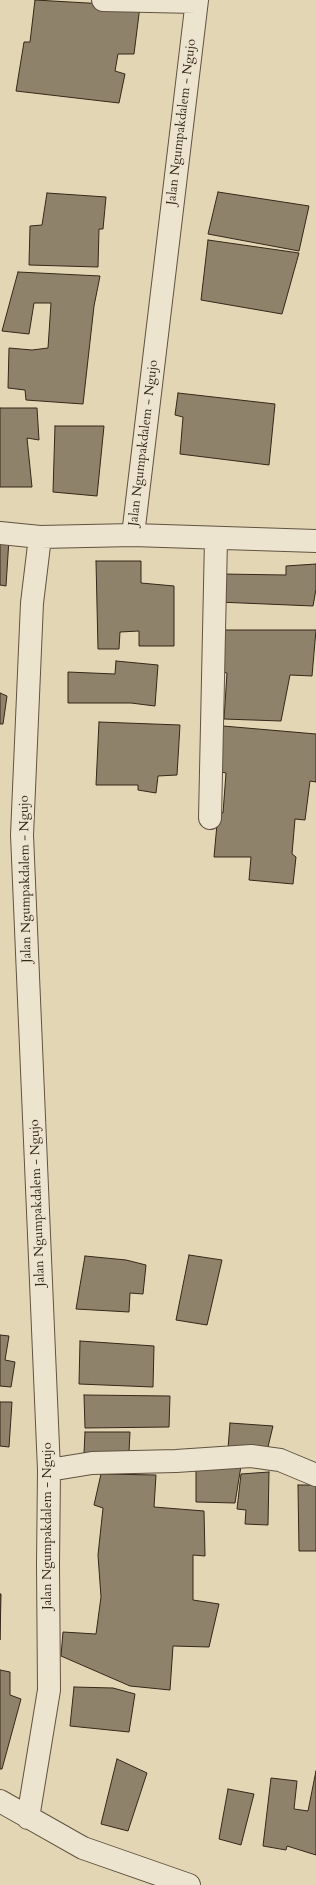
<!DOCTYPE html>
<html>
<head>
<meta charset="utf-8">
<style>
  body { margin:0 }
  canvas { display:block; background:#e2d6b5 }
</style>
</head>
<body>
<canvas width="316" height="1885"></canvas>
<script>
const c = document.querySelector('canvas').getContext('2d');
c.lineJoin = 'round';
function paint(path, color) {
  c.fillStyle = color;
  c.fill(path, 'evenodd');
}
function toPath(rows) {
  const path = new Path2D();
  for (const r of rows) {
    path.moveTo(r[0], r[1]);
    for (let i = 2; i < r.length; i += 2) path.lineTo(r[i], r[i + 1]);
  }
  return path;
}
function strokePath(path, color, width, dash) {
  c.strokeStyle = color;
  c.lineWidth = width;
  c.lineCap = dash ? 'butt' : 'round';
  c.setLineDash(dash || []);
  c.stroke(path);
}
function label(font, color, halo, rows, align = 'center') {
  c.font = font + ' Cardo,serif';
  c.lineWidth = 3.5;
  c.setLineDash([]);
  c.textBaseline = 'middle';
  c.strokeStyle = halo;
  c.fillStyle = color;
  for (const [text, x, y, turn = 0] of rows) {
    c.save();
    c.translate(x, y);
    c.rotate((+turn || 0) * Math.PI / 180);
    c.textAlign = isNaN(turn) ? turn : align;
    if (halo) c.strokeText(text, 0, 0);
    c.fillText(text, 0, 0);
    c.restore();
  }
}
const building = toPath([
  [35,0,140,6,134,54,118,54,115,71,125,74,119,103,16,91,24,42,30,42,35,0],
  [218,192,309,206,299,251,208,234,218,192],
  [47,193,106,197,103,229,99,229,98,267,29,265,30,226,42,225,47,193],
  [208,240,299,253,282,314,201,300,208,240],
  [18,272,100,276,94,306,83,404,26,400,25,390,8,388,9,348,32,350,48,348,51,303,34,303,29,334,2,331,18,272],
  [178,393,275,404,269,465,180,454,183,417,175,415,178,393],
  [0,408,37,408,39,440,27,438,32,487,0,487,0,408],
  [55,426,104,426,97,496,53,492,55,426],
  [0,539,9,539,6,586,0,585,0,539],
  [96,561,141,561,141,583,174,586,174,646,139,646,139,631,120,632,119,649,98,649,96,561],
  [316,564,316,589,313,606,218,602,222,574,286,575,286,566,316,564],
  [220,630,316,630,312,676,290,675,281,721,224,719,227,673,218,671,220,630],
  [116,661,158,665,155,706,131,703,68,703,68,672,115,674,116,661],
  [0,693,7,696,3,724,0,724,0,693],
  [99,722,180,725,177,775,158,776,156,793,138,790,138,785,96,785,99,722],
  [223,726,316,734,316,782,310,781,305,820,295,819,292,854,296,857,293,884,249,880,251,857,214,857,218,813,223,813,226,773,216,771,223,726],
  [189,1255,222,1260,207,1325,176,1320,189,1255],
  [85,1256,126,1260,146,1265,143,1294,130,1293,129,1312,76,1309,85,1256],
  [0,1335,9,1336,5,1360,15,1362,11,1387,0,1386,0,1335],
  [80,1341,154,1346,153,1387,79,1384,80,1341],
  [84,1395,170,1396,169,1427,85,1428,84,1395],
  [0,1402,12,1402,9,1447,0,1446,0,1402],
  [230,1423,273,1426,266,1455,228,1449,230,1423],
  [85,1432,130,1432,129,1452,84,1453,85,1432],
  [242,1460,235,1503,196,1502,196,1461,242,1460],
  [269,1472,268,1525,245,1524,246,1510,237,1509,241,1474,269,1472],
  [101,1474,156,1475,154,1507,204,1511,205,1556,193,1555,193,1600,219,1604,209,1647,173,1646,170,1690,130,1686,61,1656,63,1632,96,1634,101,1597,98,1555,103,1508,94,1505,101,1474],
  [298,1485,316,1485,316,1551,299,1551,298,1485],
  [0,1594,1,1594,0,1640,0,1594],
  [0,1670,10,1672,10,1695,21,1699,2,1769,0,1769,0,1670],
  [74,1687,113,1688,135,1694,129,1732,70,1726,74,1687],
  [117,1759,147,1773,128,1831,101,1824,117,1759],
  [316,1771,316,1855,287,1846,286,1850,263,1846,271,1778,297,1781,294,1809,308,1811,316,1771],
  [228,1789,254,1794,241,1845,219,1839,228,1789]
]);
paint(building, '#8f826a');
strokePath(building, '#362719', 1);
const minor = toPath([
  [103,0,196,2],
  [0,533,40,537],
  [133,535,316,541],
  [210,818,216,539],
  [49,1470,92,1463,176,1461,251,1456,280,1460,316,1475],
  [0,1801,83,1848,189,1885],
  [28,1818,49,1690,48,1565,49,1470,22,835,32,603,40,537,133,535,197,0]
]);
strokePath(minor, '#615340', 24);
strokePath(minor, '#ece4cf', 22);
label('13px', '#362719', '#ece4cf', [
  ["Jalan Ngumpakdalem - Ngujo",182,122,-83],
  ["Jalan Ngumpakdalem - Ngujo",144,443,-83],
  ["Jalan Ngumpakdalem - Ngujo",26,879,-91],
  ["Jalan Ngumpakdalem - Ngujo",38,1203,-92],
  ["Jalan Ngumpakdalem - Ngujo",48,1526,-90]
]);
</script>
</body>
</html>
